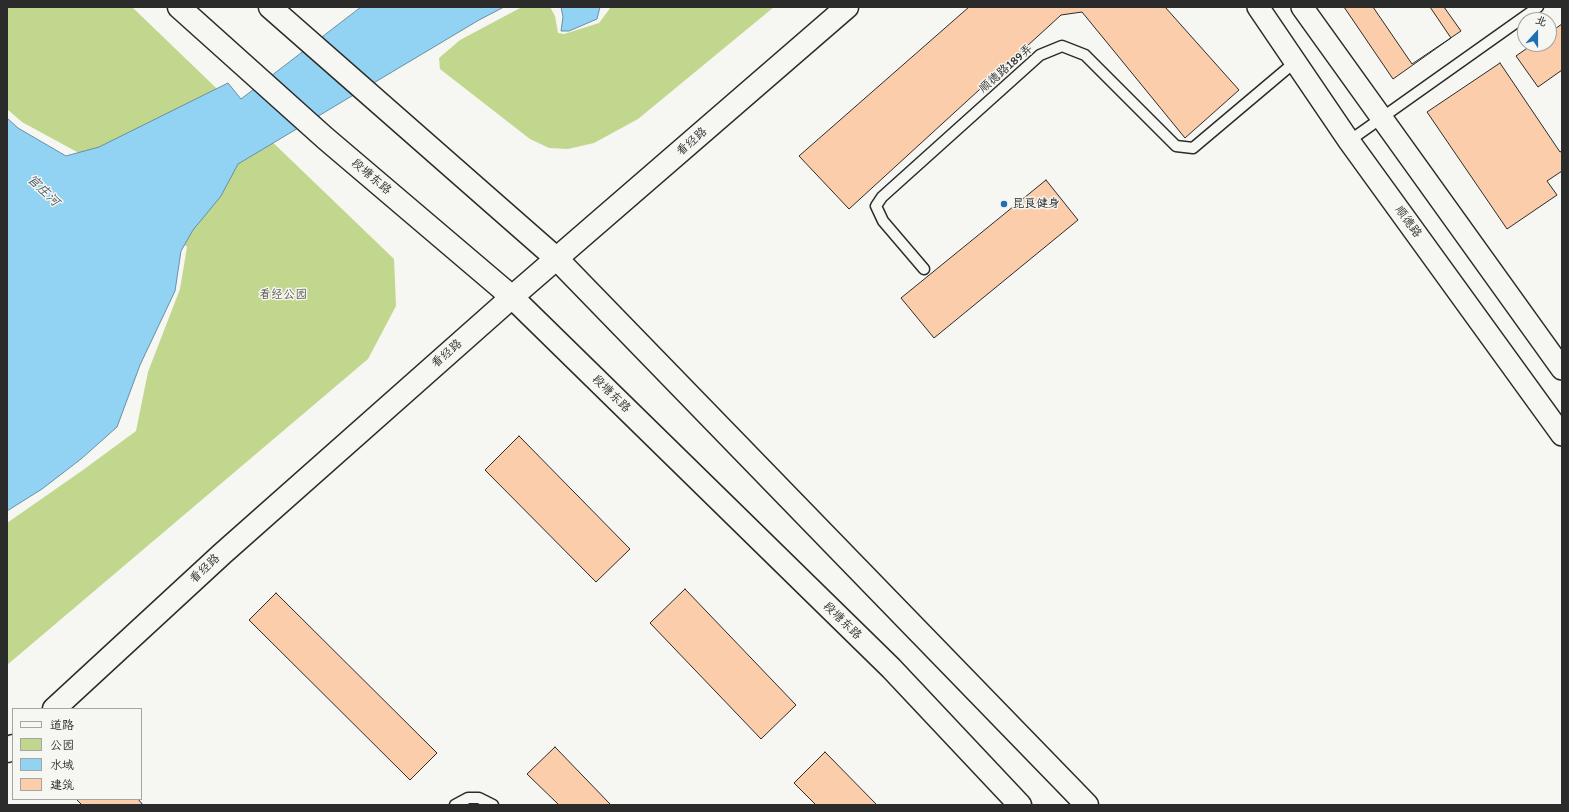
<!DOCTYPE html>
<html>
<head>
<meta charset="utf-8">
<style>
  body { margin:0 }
  #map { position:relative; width:1569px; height:812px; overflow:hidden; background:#f6f6f2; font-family:Itim,"LXGW WenKai TC",sans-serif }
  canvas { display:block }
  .frame { position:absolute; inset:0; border:8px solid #2b2b2b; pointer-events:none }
  .legend { position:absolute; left:12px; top:708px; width:130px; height:92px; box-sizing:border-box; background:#f6f6f2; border:1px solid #a5a5a2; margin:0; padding:5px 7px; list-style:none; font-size:12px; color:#2b2b2b }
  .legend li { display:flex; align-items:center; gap:8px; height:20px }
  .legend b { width:20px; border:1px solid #a5a5a2 }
  .north { position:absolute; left:1517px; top:12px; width:40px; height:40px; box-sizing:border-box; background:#f6f6f2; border:1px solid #a5a5a2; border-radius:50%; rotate:21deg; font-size:11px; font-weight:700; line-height:16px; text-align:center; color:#2b2b2b }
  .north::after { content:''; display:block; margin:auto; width:14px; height:18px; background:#1f6fb2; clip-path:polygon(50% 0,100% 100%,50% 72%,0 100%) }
</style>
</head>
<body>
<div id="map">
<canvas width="1569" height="812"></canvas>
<div class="frame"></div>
<ul class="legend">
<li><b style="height:5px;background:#f6f6f2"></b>道路</li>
<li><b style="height:11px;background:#c1d78d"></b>公园</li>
<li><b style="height:11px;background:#92d2f3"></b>水域</li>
<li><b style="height:11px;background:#fbcdaa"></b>建筑</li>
</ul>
<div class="north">北</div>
</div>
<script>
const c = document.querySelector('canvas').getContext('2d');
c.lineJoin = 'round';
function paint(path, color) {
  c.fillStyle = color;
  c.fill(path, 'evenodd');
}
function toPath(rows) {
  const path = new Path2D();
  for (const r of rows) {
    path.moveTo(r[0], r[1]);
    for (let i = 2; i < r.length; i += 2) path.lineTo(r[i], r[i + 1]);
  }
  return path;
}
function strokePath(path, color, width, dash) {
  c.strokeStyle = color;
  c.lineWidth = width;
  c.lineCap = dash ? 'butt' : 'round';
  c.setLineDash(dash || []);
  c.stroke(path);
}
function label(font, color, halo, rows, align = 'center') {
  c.font = font + ' Itim,"LXGW WenKai TC",sans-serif';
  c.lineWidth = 3;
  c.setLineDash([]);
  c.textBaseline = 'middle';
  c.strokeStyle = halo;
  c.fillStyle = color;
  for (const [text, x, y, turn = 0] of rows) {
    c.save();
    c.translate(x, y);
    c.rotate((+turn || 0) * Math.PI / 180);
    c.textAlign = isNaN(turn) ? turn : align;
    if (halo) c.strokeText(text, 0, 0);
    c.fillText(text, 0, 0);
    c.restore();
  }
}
paint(toPath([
  [7,7,132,7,394,259,396,306,368,359,7,665,7,523,83,470,136,431,148,372,180,289,187,247,77,152,22,122,7,109],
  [522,7,550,7,555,16,558,33,564,34,599,23,611,7,774,7,638,119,594,143,568,149,549,148,530,139,440,69,439,58,460,40]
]), '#c1d78d');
const water = toPath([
  [361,7,504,7,479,20,238,164,221,196,193,230,181,251,175,291,140,365,117,427,81,459,42,489,7,511,7,118,18,128,66,156,99,147,228,83,241,99,361,7],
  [561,7,600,7,597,19,569,31,561,31,563,17,561,7]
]);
paint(water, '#92d2f3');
strokePath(water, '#698fa3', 1);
const building = toPath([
  [969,7,1165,7,1239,90,1185,138,1082,12,1061,15,849,209,799,156,969,7],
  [1344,7,1430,7,1451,38,1393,79,1344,7],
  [1373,7,1444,7,1461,31,1412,64,1373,7],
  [1562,24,1562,70,1538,87,1516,56,1533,44,1549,44,1549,33,1562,24],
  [1500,63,1560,152,1562,151,1562,171,1547,181,1557,195,1507,229,1427,112,1500,63],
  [1046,180,1078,220,934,338,901,298,1046,180],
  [519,436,630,549,596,582,485,470,519,436],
  [685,589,796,705,761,739,650,623,685,589],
  [276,593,437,753,410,780,249,620,276,593],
  [555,747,611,805,559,805,527,774,555,747],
  [825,752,877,805,816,805,794,783,825,752],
  [76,799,138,799,143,805,82,805,76,799]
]);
paint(building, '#fbcdaa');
strokePath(building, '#2b2b2b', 1);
const service = toPath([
  [1349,141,1538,7],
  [924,269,883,221,876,206,882,197,1040,55,1062,46,1085,55,1176,146,1193,148,1295,62],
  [455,805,468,798,479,798,493,805]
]);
const minor = toPath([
  [1258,7,1349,141,1562,435],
  [1302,7,1562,369]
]);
const secondary = toPath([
  [179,7,325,138,512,297,891,668,1020,805],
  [270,7,557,259,1087,805],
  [54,709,222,554,512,297,847,7],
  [7,751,13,746]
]);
strokePath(service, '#2b2b2b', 13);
strokePath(minor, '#2b2b2b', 24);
strokePath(secondary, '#2b2b2b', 25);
strokePath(service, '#f6f6f2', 10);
strokePath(minor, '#f6f6f2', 21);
strokePath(secondary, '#f6f6f2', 22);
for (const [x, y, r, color] of [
  [1004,204,4,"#1f6fb2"]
]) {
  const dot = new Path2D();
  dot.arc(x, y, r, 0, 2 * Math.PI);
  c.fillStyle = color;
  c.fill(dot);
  strokePath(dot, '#f6f6f2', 1.5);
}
label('12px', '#2b2b2b', '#f6f6f2', [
  ["顺德路189弄",1006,69,-41],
  ["看经路",692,142,-41],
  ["段塘东路",371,177,40],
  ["顺德路",1408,222,54],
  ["看经路",447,354,-41],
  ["段塘东路",611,394,44],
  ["看经路",205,569,-43],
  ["段塘东路",842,621,44]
]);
label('12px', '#2b2b2b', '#f6f6f2', [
  ["昆良健身",1012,204]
], 'left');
label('12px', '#505644', '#f6f6f2', [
  ["看经公园",283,295]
]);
label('italic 13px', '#45555d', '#f6f6f2', [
  ["官庄河",43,191,44]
]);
</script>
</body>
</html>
